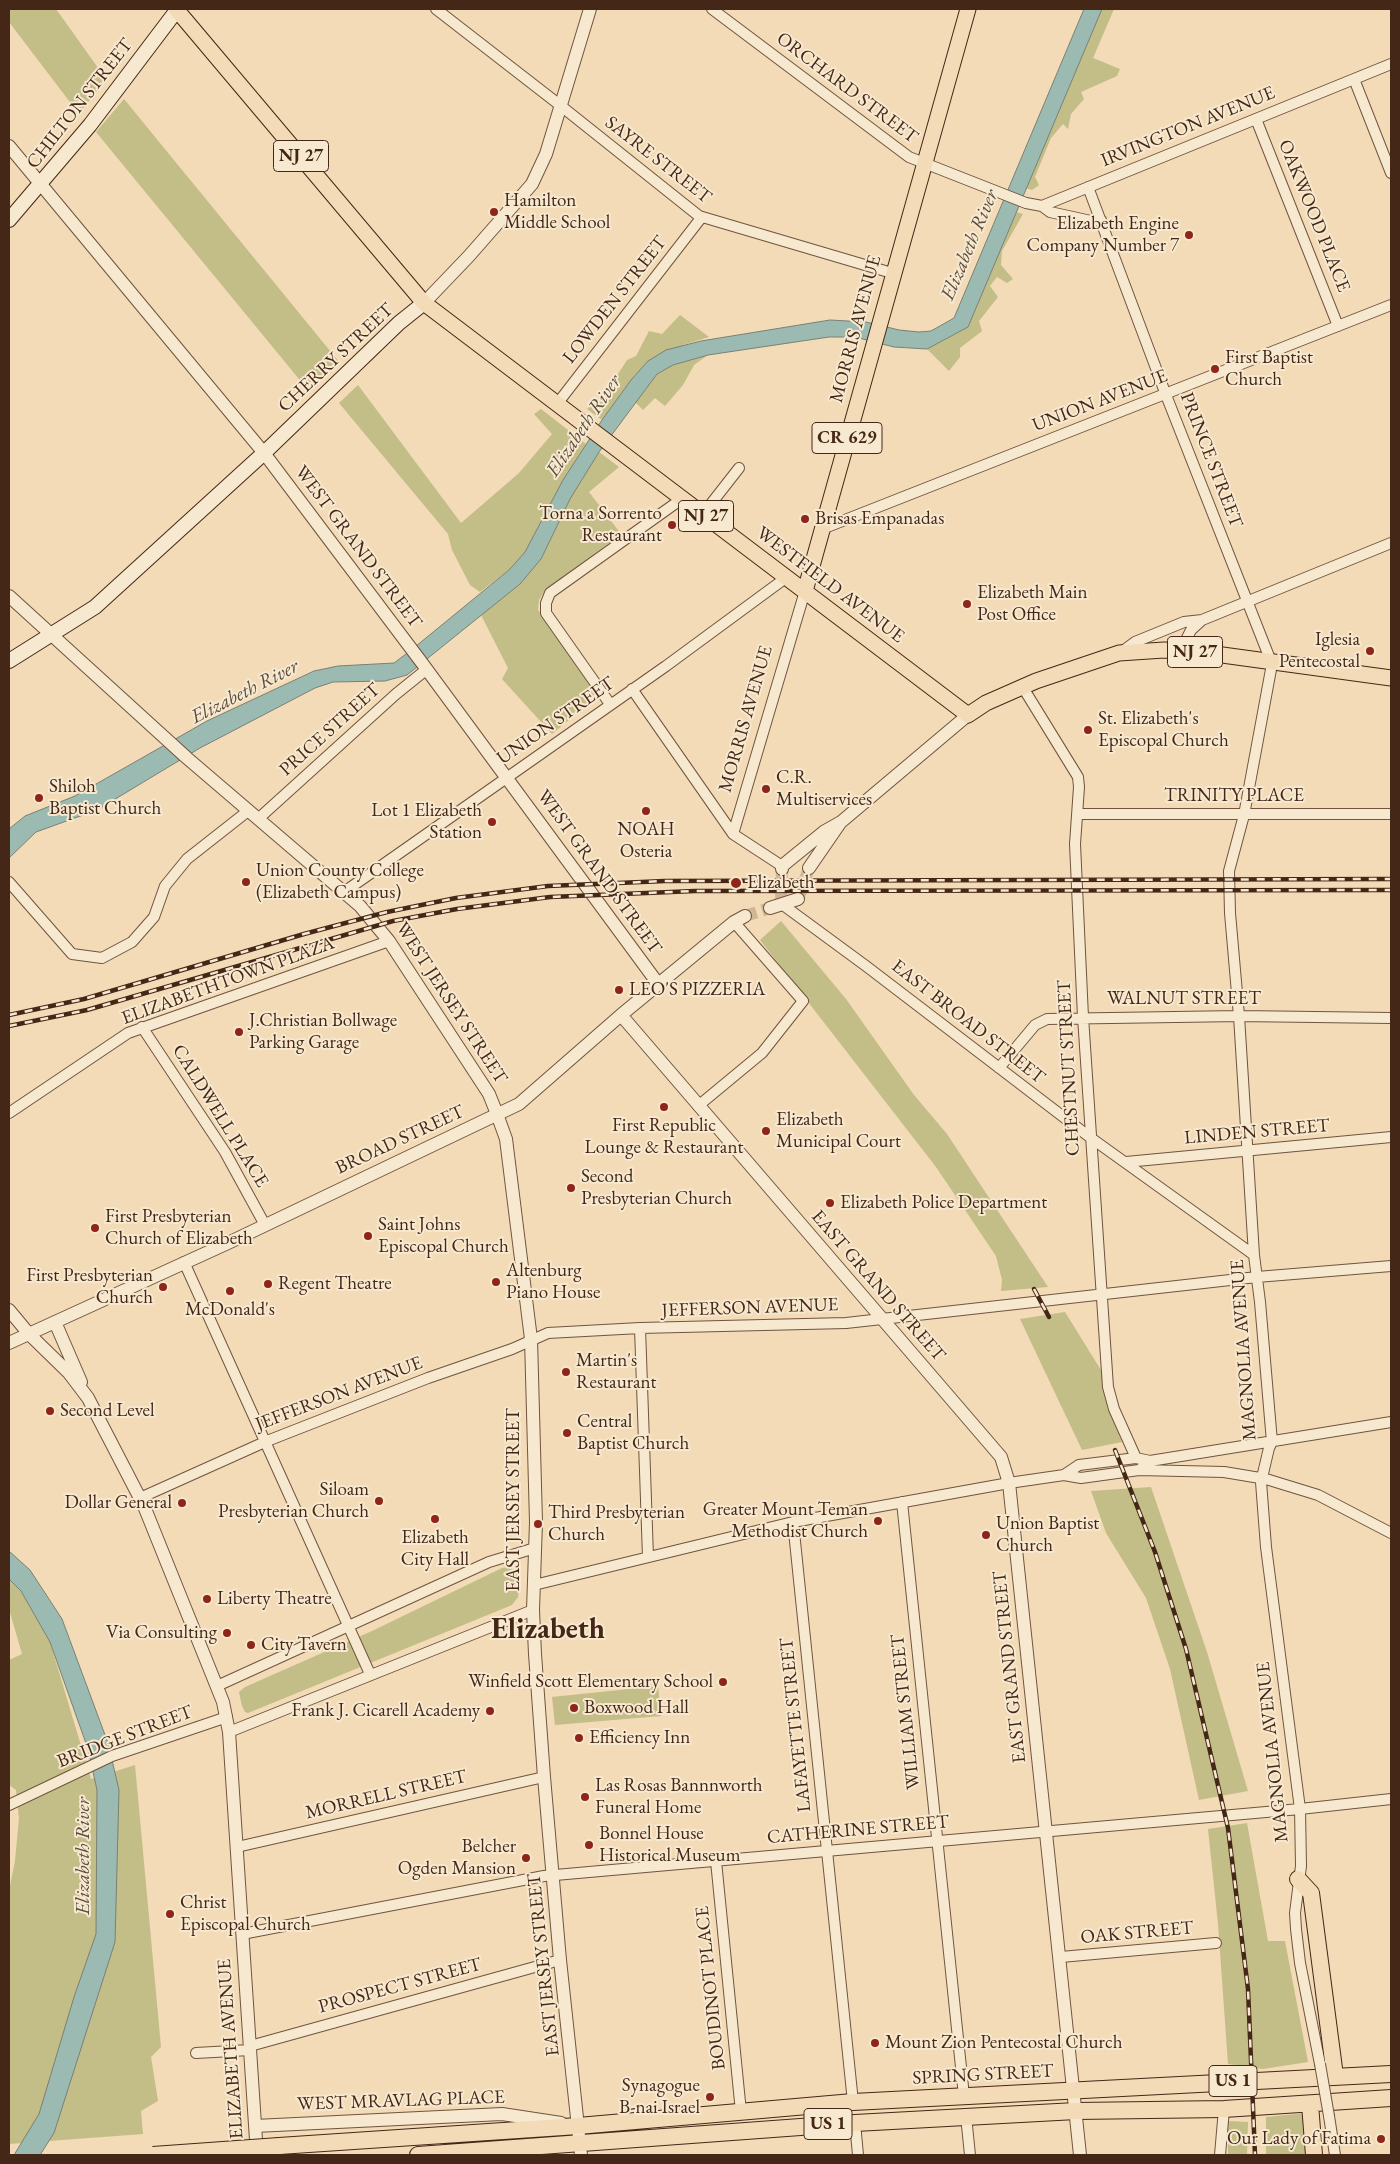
<!DOCTYPE html>
<html>
<head>
<meta charset="utf-8">
<style>
  body { margin:0 }
  #map { position:relative; width:1400px; height:2164px; overflow:hidden; background:#f2dbb6; font-family:"EB Garamond",serif }
  canvas { display:block }
  .frame { position:absolute; inset:0; border:10px solid #452717; pointer-events:none }
</style>
</head>
<body>
<div id="map">
<canvas width="1400" height="2164"></canvas>
<div class="frame"></div>
</div>
<script>
const c = document.querySelector('canvas').getContext('2d');
c.lineJoin = 'round';
function paint(path, color) {
  c.fillStyle = color;
  c.fill(path, 'evenodd');
}
function toPath(rows) {
  const path = new Path2D();
  for (const r of rows) {
    path.moveTo(r[0], r[1]);
    for (let i = 2; i < r.length; i += 2) path.lineTo(r[i], r[i + 1]);
  }
  return path;
}
function strokePath(path, color, width, dash) {
  c.strokeStyle = color;
  c.lineWidth = width;
  c.lineCap = dash ? 'butt' : 'round';
  c.setLineDash(dash || []);
  c.stroke(path);
}
function label(font, color, halo, rows, align = 'center') {
  c.font = font + ' "EB Garamond",serif';
  c.lineWidth = 4;
  c.setLineDash([]);
  c.textBaseline = 'middle';
  c.strokeStyle = halo;
  c.fillStyle = color;
  for (const [text, x, y, turn = 0] of rows) {
    c.save();
    c.translate(x, y);
    c.rotate((+turn || 0) * Math.PI / 180);
    c.textAlign = isNaN(turn) ? turn : align;
    if (halo) c.strokeText(text, 0, 0);
    c.fillText(text, 0, 0);
    c.restore();
  }
}
paint(toPath([
  [9,9,56,9,106,79,79,114,9,22],
  [1102,9,1114,9,1093,58,1120,69,1117,76,1081,92,1084,99,1071,114,1068,129,1063,124,1051,138,1035,177,1039,185,1032,190,1026,188],
  [124,99,340,363,308,390,96,132],
  [1016,212,1023,214,1002,251,1001,265,1013,279,1007,283,997,277,990,286,998,297,979,321,982,331,960,348,960,357,949,371,927,349,968,327],
  [680,315,709,337,683,345,648,361,631,380,602,420,587,409,609,388,627,360,636,356,649,331,662,334],
  [708,355,694,365,683,385,665,406,655,398,643,410,635,402,657,374,673,365],
  [358,385,461,523,519,473,552,434,534,414,541,409,586,444,563,480,525,552,509,570,480,592,470,585,452,550,448,534,339,403],
  [599,452,619,467,589,492,621,534,545,590,539,600,538,610,598,696,552,734,502,679,508,668,481,615,520,584,541,559,570,499],
  [781,921,846,999,914,1095,947,1134,1048,1287,1001,1291,1002,1280,996,1256,936,1167,760,940],
  [1065,1312,1104,1375,1108,1408,1122,1442,1082,1450,1020,1319],
  [1151,1487,1207,1652,1248,1791,1199,1800,1170,1669,1146,1598,1106,1533,1091,1491],
  [508,1567,517,1572,520,1577,518,1597,512,1605,248,1713,245,1712,242,1706,239,1692,245,1687,372,1631,502,1568],
  [9,1579,21,1591,50,1642,91,1779,135,1765,161,2047,151,2057,158,2101,141,2111,143,2134,9,2144,9,1890,15,1861,19,1818,16,1790,9,1785,9,1660,22,1654,9,1609],
  [658,1686,661,1716,555,1725,552,1697],
  [1247,1823,1268,1941,1285,1941,1308,2062,1263,2069,1228,2064,1218,1924,1208,1829],
  [1307,2113,1310,2155,1266,2155,1266,2117],
  [1228,2121,1248,2122,1247,2155,1228,2155]
]), '#c3bd88');
const water = toPath([
  [1084,9,1102,9,968,327,927,349,894,347,855,337,829,337,708,355,673,365,657,374,599,452,570,499,541,559,520,584,407,675,385,681,333,682,315,688,200,748,97,810,36,832,9,858,9,829,25,816,75,796,207,721,314,671,338,666,394,663,410,651,509,570,525,552,563,480,602,420,631,380,648,361,666,350,701,341,830,320,866,322,899,330,919,332,931,331,954,318,1084,9],
  [9,1551,30,1570,62,1619,108,1743,119,1790,115,1942,54,2133,40,2155,14,2155,39,2114,74,1997,96,1934,97,1790,88,1749,50,1642,21,1591,9,1579,9,1551]
]);
paint(water, '#9bbbb2');
strokePath(water, '#798074', 1);
strokePath(toPath([
  [781,899,782,869],
  [798,899,809,868],
  [745,916,770,908]
]), '#cfb796', 12, [12, 6]);
const minor = toPath([
  [436,9,561,106,699,216,892,273],
  [712,9,909,157,1026,203,1042,206,1391,64],
  [1354,79,1391,173],
  [1256,119,1338,326],
  [1088,187,1166,395,1272,664,1244,815,1229,871,1230,913,1239,1016,1254,1255,1260,1302,1272,1442,1269,1448,1261,1482,1266,1547,1300,1809,1301,1866,1295,1913,1296,1929,1300,1963,1320,2064],
  [1042,206,1050,212,1091,221,1101,220],
  [557,404,701,218],
  [703,514,739,468],
  [822,529,1391,305],
  [1186,651,1186,640,1191,630,1202,620],
  [1120,653,1135,642,1184,622,1202,620,1391,543],
  [1022,686,1078,777,1079,787,1075,844,1083,1017,1108,1387,1114,1409,1136,1458],
  [632,689,733,834],
  [610,704,546,613,546,603,550,593,683,498],
  [1078,814,1391,814],
  [258,819,396,694,427,669],
  [782,866,733,834,805,591],
  [9,882,72,954,102,958,132,942,154,917,165,886,187,859,248,811],
  [344,892,666,666,787,577],
  [783,905,866,966,1091,1138,1254,1255],
  [142,1027,225,1152,265,1225],
  [999,1068,1035,1025,1047,1019,1239,1016,1391,1018],
  [698,1106,762,1053,803,1001,734,922],
  [9,1113,128,1033,389,941],
  [1126,1162,1391,1137],
  [184,1262,370,1674],
  [640,1328,648,1557],
  [1139,1470,1224,1472,1266,1479,1318,1495,1391,1533],
  [1064,1475,1079,1465,1136,1458,1150,1461,1391,1422],
  [140,1498,267,1441,428,1378,512,1349,548,1333,640,1328,846,1323,1257,1277,1391,1266],
  [902,1502,964,2096],
  [793,1522,853,2102],
  [534,1585,793,1522,1009,1483,1064,1475,1081,1478,1139,1470,1150,1461],
  [217,1686,489,1562,535,1548],
  [229,1732,533,1610],
  [9,1805,112,1756,227,1717],
  [237,1847,544,1777],
  [716,1861,741,2112],
  [242,1934,544,1876,1300,1809,1391,1799],
  [1061,1957,1216,1943],
  [250,2046,560,1960],
  [196,2053,250,2050],
  [966,2116,970,2155],
  [1329,2116,1335,2155],
  [855,2123,858,2155],
  [1220,2155,1224,2109]
]);
const tertiary = toPath([
  [9,146,264,453,422,663,659,985],
  [424,303,469,256,532,184,546,154,590,9],
  [9,596,187,758,360,906,389,941,489,1094,497,1114,506,1139,531,1339,536,1522,533,1610,535,1654,544,1777,560,1960,581,2155],
  [809,868,840,823],
  [782,869,782,866,825,831,841,822,968,715],
  [770,908,798,899],
  [621,1015,1001,1457,1009,1483,1080,2155],
  [9,1310,29,1334,69,1373,88,1398,144,1506,223,1702,229,1732,257,2155],
  [55,1322,81,1382],
  [9,1343,228,1243,519,1104,621,1015,734,922,745,916],
  [255,2126,502,2114,561,2123]
]);
const secondary = toPath([
  [9,220,90,125,177,10],
  [9,661,95,607,264,453,399,323,424,303]
]);
const primary = toPath([
  [176,9,424,303,968,715,986,703,1036,681,1119,653,1164,650,1193,651,1391,678],
  [805,591,968,9]
]);
const trunk = toPath([
  [1298,1879,1311,1893,1335,2076],
  [1310,2104,1314,2155],
  [279,2146,578,2126,853,2102,1391,2074],
  [418,2155,855,2123,1076,2111,1224,2109,1391,2098]
]);
strokePath(minor, '#70543f', 12);
strokePath(tertiary, '#70543f', 14);
strokePath(secondary, '#452717', 16);
strokePath(primary, '#452717', 17);
strokePath(trunk, '#452717', 18);
strokePath(minor, '#f7e8d0', 10);
strokePath(tertiary, '#f7e8d0', 12);
strokePath(secondary, '#f7e8d0', 14);
strokePath(primary, '#f2dbb6', 15);
strokePath(trunk, '#f2dbb6', 16);
const rail = toPath([
  [9,1015,84,999,304,934,387,912,456,898,548,886,665,881,1391,879],
  [9,1026,87,1010,393,921,457,909,550,897,695,891,1391,890],
  [1034,1289,1049,1317],
  [1115,1450,1155,1552,1186,1649,1228,1828,1248,1989,1255,2155]
]);
strokePath(rail, '#452717', 4.5);
strokePath(rail, '#f7e8d0', 2.5, [8]);
const minorBridge = toPath([
  [1320,2064,1329,2116]
]);
const trunkBridge = toPath([
  [153,2155,279,2146]
]);
strokePath(minorBridge, '#70543f', 12, []);
strokePath(trunkBridge, '#452717', 18, []);
strokePath(minorBridge, '#f7e8d0', 10);
strokePath(trunkBridge, '#f2dbb6', 16);
for (const [x, y, r, color] of [
  [494,212,5,"#8f2418"],
  [1189,235,5,"#8f2418"],
  [1215,369,5,"#8f2418"],
  [805,519,5,"#8f2418"],
  [672,525,5,"#8f2418"],
  [967,604,5,"#8f2418"],
  [1370,651,5,"#8f2418"],
  [1088,730,5,"#8f2418"],
  [766,789,5,"#8f2418"],
  [39,798,5,"#8f2418"],
  [646,811,5,"#8f2418"],
  [492,822,5,"#8f2418"],
  [246,882,5,"#8f2418"],
  [736,883,6,"#8f2418"],
  [619,990,5,"#8f2418"],
  [239,1032,5,"#8f2418"],
  [664,1107,5,"#8f2418"],
  [766,1131,5,"#8f2418"],
  [571,1188,5,"#8f2418"],
  [830,1203,5,"#8f2418"],
  [95,1228,5,"#8f2418"],
  [368,1236,5,"#8f2418"],
  [496,1282,5,"#8f2418"],
  [268,1284,5,"#8f2418"],
  [163,1287,5,"#8f2418"],
  [230,1291,5,"#8f2418"],
  [566,1372,5,"#8f2418"],
  [50,1411,5,"#8f2418"],
  [567,1433,5,"#8f2418"],
  [379,1501,5,"#8f2418"],
  [182,1503,5,"#8f2418"],
  [435,1519,5,"#8f2418"],
  [878,1521,5,"#8f2418"],
  [538,1524,5,"#8f2418"],
  [986,1535,5,"#8f2418"],
  [207,1599,5,"#8f2418"],
  [227,1633,5,"#8f2418"],
  [251,1645,5,"#8f2418"],
  [723,1682,5,"#8f2418"],
  [574,1708,5,"#8f2418"],
  [490,1711,5,"#8f2418"],
  [579,1738,5,"#8f2418"],
  [585,1797,5,"#8f2418"],
  [589,1845,5,"#8f2418"],
  [526,1858,5,"#8f2418"],
  [170,1914,5,"#8f2418"],
  [875,2043,5,"#8f2418"],
  [710,2097,5,"#8f2418"],
  [1381,2139,5,"#8f2418"]
]) {
  const dot = new Path2D();
  dot.arc(x, y, r, 0, 2 * Math.PI);
  c.fillStyle = color;
  c.fill(dot);
  strokePath(dot, '#f7e8d0', 2);
}
for (const [x, y, w] of [
  [301,156,55],
  [847,438,70],
  [706,516,55],
  [1195,652,55],
  [1233,2081,48],
  [828,2124,48]
]) {
  const box = new Path2D();
  box.roundRect(x - w / 2, y - 15.5, w, 31, 4);
  c.fillStyle = '#f7e8d0';
  c.fill(box);
  strokePath(box, '#452717', 1);
}
label('bold 18px', '#452717', null, [
  ["NJ 27",301,156],
  ["CR 629",847,438],
  ["NJ 27",706,516],
  ["NJ 27",1195,652],
  ["US 1",1233,2081],
  ["US 1",828,2124]
]);
label('19px', '#452717', '#f7e8d0', [
  ["ORCHARD STREET",847,88,37],
  ["CHILTON STREET",80,104,-52],
  ["IRVINGTON AVENUE",1188,127,-22],
  ["SAYRE STREET",658,160,38],
  ["OAKWOOD PLACE",1314,216,68],
  ["LOWDEN STREET",615,300,-52],
  ["MORRIS AVENUE",856,329,-75],
  ["CHERRY STREET",336,358,-43],
  ["UNION AVENUE",1100,401,-21],
  ["PRINCE STREET",1211,460,69],
  ["WEST GRAND STREET",358,547,53],
  ["WESTFIELD AVENUE",830,585,37],
  ["MORRIS AVENUE",746,719,-74],
  ["UNION STREET",556,721,-35],
  ["PRICE STREET",330,730,-42],
  ["TRINITY PLACE",1234,796],
  ["WEST GRAND STREET",599,872,54],
  ["ELIZABETHTOWN PLAZA",228,981,-20],
  ["WALNUT STREET",1184,999],
  ["WEST JERSEY STREET",451,1003,57],
  ["EAST BROAD STREET",968,1022,38],
  ["CHESTNUT STREET",1069,1068,-93],
  ["CALDWELL PLACE",220,1116,58],
  ["LINDEN STREET",1257,1132,-5],
  ["BROAD STREET",400,1140,-25],
  ["EAST GRAND STREET",878,1286,49],
  ["JEFFERSON AVENUE",750,1308,-2],
  ["MAGNOLIA AVENUE",1244,1350,-94],
  ["JEFFERSON AVENUE",339,1394,-21],
  ["EAST JERSEY STREET",514,1500,-90],
  ["EAST GRAND STREET",1010,1667,-96],
  ["WILLIAM STREET",906,1712,-96],
  ["LAFAYETTE STREET",796,1725,-96],
  ["BRIDGE STREET",125,1737,-21],
  ["MAGNOLIA AVENUE",1273,1752,-96],
  ["MORRELL STREET",386,1795,-13],
  ["CATHERINE STREET",858,1830,-5],
  ["OAK STREET",1137,1933,-5],
  ["EAST JERSEY STREET",544,1965,-96],
  ["PROSPECT STREET",400,1986,-15],
  ["BOUDINOT PLACE",711,1988,-96],
  ["ELIZABETH AVENUE",231,2049,-94],
  ["SPRING STREET",983,2075,-3],
  ["WEST MRAVLAG PLACE",401,2101,-2]
]);
label('19px', '#452717', '#f7e8d0', [
  ["Hamilton",504,201],
  ["Middle School",504,223],
  ["Elizabeth Engine",1179,224,"right"],
  ["Company Number 7",1179,246,"right"],
  ["First Baptist",1225,358],
  ["Church",1225,380],
  ["Torna a Sorrento",662,514,"right"],
  ["Restaurant",662,536,"right"],
  ["Brisas Empanadas",815,519],
  ["Elizabeth Main",977,593],
  ["Post Office",977,615],
  ["Iglesia",1360,640,"right"],
  ["Pentecostal",1360,662,"right"],
  ["St. Elizabeth's",1098,719],
  ["Episcopal Church",1098,741],
  ["C.R.",776,778],
  ["Multiservices",776,800],
  ["Shiloh",49,787],
  ["Baptist Church",49,809],
  ["Lot 1 Elizabeth",482,811,"right"],
  ["Station",482,833,"right"],
  ["NOAH",646,830,"center"],
  ["Osteria",646,852,"center"],
  ["Union County College",256,871],
  ["(Elizabeth Campus)",256,893],
  ["Elizabeth",747,883],
  ["LEO'S PIZZERIA",629,990],
  ["J.Christian Bollwage",249,1021],
  ["Parking Garage",249,1043],
  ["Elizabeth",776,1120],
  ["Municipal Court",776,1142],
  ["First Republic",664,1126,"center"],
  ["Lounge & Restaurant",664,1148,"center"],
  ["Second",581,1177],
  ["Presbyterian Church",581,1199],
  ["Elizabeth Police Department",840,1203],
  ["First Presbyterian",105,1217],
  ["Church of Elizabeth",105,1239],
  ["Saint Johns",378,1225],
  ["Episcopal Church",378,1247],
  ["Altenburg",506,1271],
  ["Piano House",506,1293],
  ["First Presbyterian",153,1276,"right"],
  ["Church",153,1298,"right"],
  ["Regent Theatre",278,1284],
  ["McDonald's",230,1310,"center"],
  ["Martin's",576,1361],
  ["Restaurant",576,1383],
  ["Second Level",60,1411],
  ["Central",577,1422],
  ["Baptist Church",577,1444],
  ["Siloam",369,1490,"right"],
  ["Presbyterian Church",369,1512,"right"],
  ["Dollar General",172,1503,"right"],
  ["Greater Mount Teman",868,1510,"right"],
  ["Methodist Church",868,1532,"right"],
  ["Third Presbyterian",548,1513],
  ["Church",548,1535],
  ["Union Baptist",996,1524],
  ["Church",996,1546],
  ["Elizabeth",435,1538,"center"],
  ["City Hall",435,1560,"center"],
  ["Liberty Theatre",217,1599],
  ["Via Consulting",217,1633,"right"],
  ["City Tavern",261,1645],
  ["Winfield Scott Elementary School",713,1682,"right"],
  ["Boxwood Hall",584,1708],
  ["Frank J. Cicarell Academy",480,1711,"right"],
  ["Efficiency Inn",589,1738],
  ["Las Rosas Bannnworth",595,1786],
  ["Funeral Home",595,1808],
  ["Bonnel House",599,1834],
  ["Historical Museum",599,1856],
  ["Belcher",516,1847,"right"],
  ["Ogden Mansion",516,1869,"right"],
  ["Christ",180,1903],
  ["Episcopal Church",180,1925],
  ["Mount Zion Pentecostal Church",885,2043],
  ["Synagogue",700,2086,"right"],
  ["B-nai Israel",700,2108,"right"],
  ["Our Lady of Fatima",1371,2139,"right"]
], 'left');
label('italic 20px', '#5a4c3e', '#f7e8d0', [
  ["Elizabeth River",970,245,-67],
  ["Elizabeth River",584,426,-56],
  ["Elizabeth River",245,692,-27],
  ["Elizabeth River",84,1856,-90]
]);
label('bold 29px', '#452717', '#f7e8d0', [
  ["Elizabeth",548,1630]
]);
</script>
</body>
</html>
